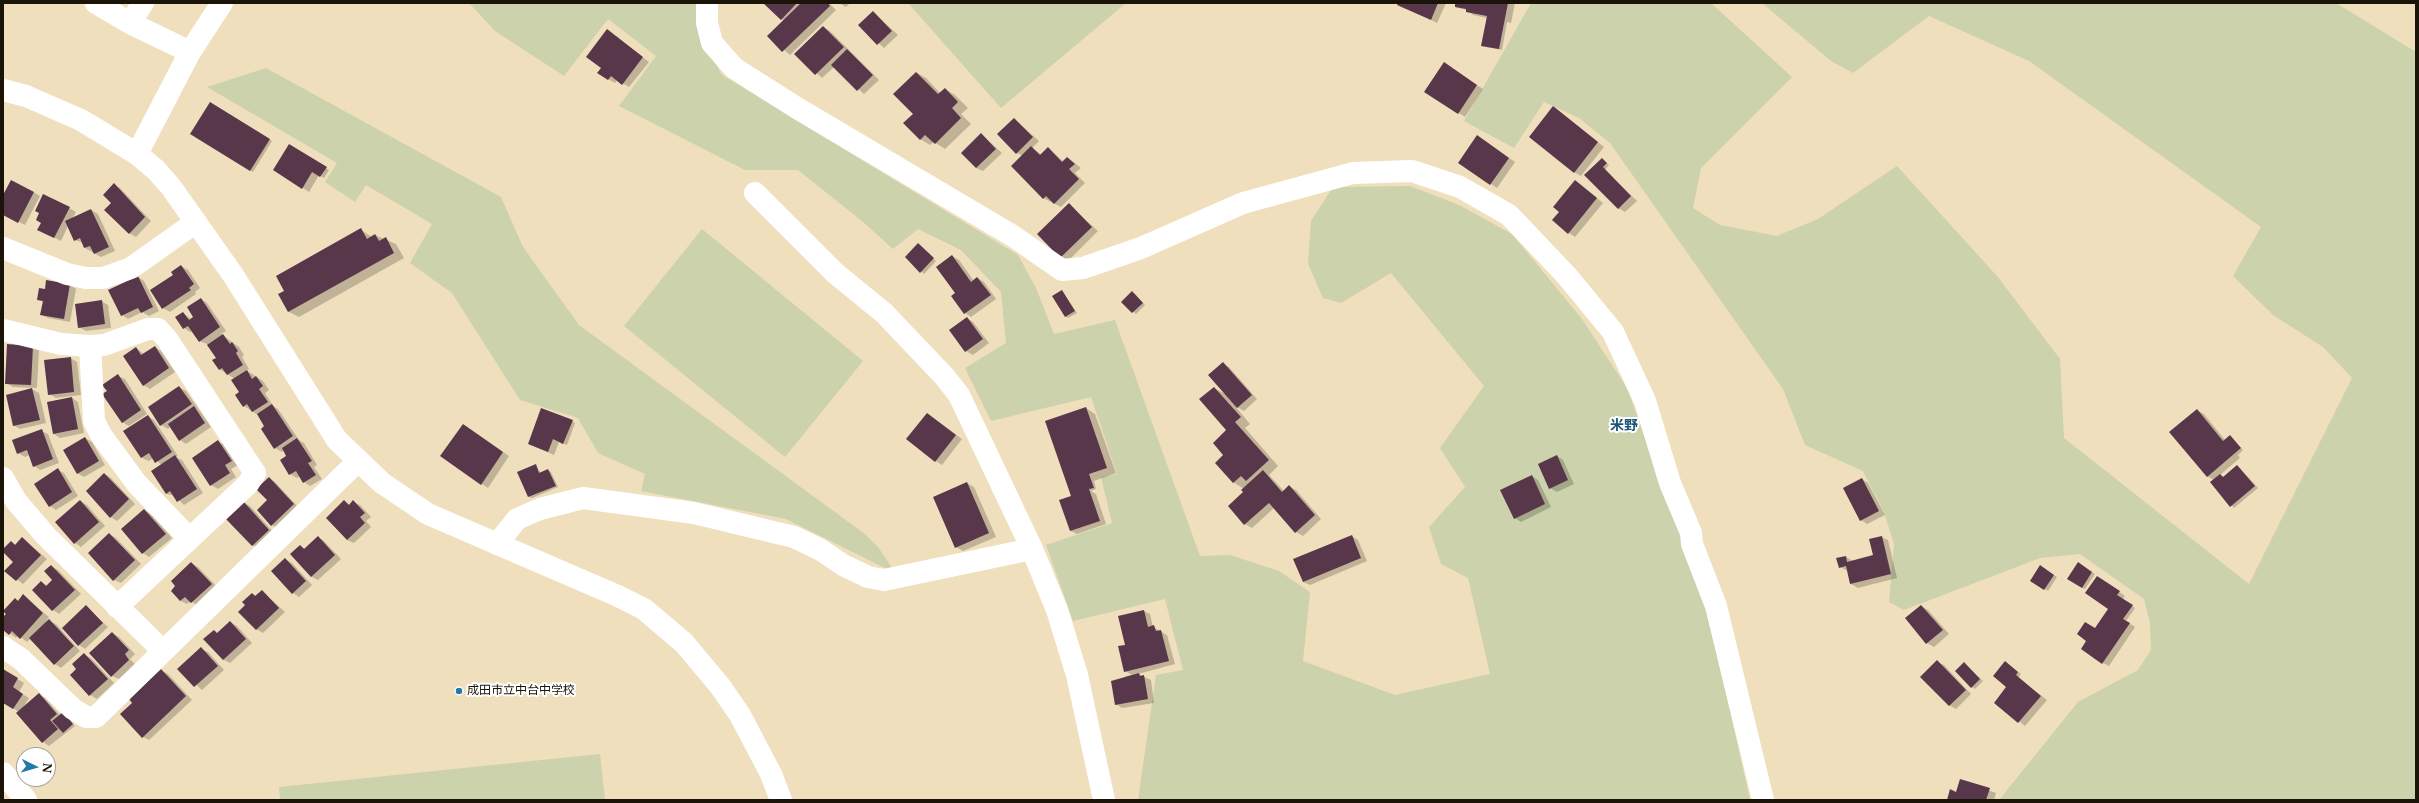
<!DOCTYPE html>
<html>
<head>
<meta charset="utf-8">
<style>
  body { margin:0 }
  #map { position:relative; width:2419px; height:803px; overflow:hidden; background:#efdfbd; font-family:"Libre Baskerville",serif }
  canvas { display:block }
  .frame { position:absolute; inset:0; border:4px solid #1a1408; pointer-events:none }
  .north { position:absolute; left:16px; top:747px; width:40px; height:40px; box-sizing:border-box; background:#fff; border:1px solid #a3a19c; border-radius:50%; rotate:95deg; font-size:11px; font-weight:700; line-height:16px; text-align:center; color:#1a1408 }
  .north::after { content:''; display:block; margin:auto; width:14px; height:18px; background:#237aa9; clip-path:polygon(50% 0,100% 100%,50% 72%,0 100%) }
</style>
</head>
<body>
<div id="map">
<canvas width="2419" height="803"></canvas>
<div class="frame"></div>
<div class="north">N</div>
</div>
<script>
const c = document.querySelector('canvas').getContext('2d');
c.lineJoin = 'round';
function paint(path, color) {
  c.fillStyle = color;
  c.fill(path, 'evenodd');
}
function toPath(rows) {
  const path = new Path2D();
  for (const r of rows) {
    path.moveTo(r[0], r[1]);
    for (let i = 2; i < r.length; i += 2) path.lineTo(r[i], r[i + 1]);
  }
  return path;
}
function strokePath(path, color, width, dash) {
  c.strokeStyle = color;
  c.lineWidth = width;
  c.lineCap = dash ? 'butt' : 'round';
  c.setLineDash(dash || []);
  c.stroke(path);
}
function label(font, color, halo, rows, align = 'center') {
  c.font = font + ' "Libre Baskerville","Noto Sans JP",serif';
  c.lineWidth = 4;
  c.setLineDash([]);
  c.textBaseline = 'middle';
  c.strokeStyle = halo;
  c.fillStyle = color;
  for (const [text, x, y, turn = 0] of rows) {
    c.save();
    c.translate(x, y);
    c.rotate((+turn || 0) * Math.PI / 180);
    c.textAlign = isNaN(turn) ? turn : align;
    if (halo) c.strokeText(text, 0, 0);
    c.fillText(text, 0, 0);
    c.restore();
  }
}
paint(toPath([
  [469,3,700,3,698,33,722,75,1018,255,1036,288,1054,334,1115,320,1200,556,1230,555,1279,571,1310,592,1303,661,1395,695,1490,674,1468,578,1441,564,1429,527,1465,487,1440,448,1484,386,1391,273,1341,303,1323,298,1308,264,1311,221,1333,187,1410,186,1459,205,1512,234,1582,319,1627,388,1706,604,1750,800,1138,800,1156,675,1183,670,1165,599,1073,621,1046,545,1112,523,1101,477,1117,474,1091,397,991,421,965,368,1006,343,1001,292,961,250,918,229,893,249,862,221,798,170,745,170,619,106,656,56,608,19,564,76,495,31],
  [908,3,1126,3,1001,108],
  [1531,3,1711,3,1792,77,1701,168,1693,208,1720,225,1777,236,1818,219,1897,166,1997,276,2060,359,2064,438,2249,584,2352,378,2323,347,2273,315,2233,276,2261,227,2029,61,1929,16,1853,73,1831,61,1762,3,2336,3,2416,52,2416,800,1999,800,2078,702,2138,670,2151,650,2150,623,2144,599,2080,554,2040,558,1904,610,1889,602,1894,544,1884,512,1863,471,1805,445,1783,389,1610,143,1579,118,1544,102,1514,148,1464,121],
  [266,68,501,197,523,247,579,325,865,534,878,547,892,568,885,568,786,519,641,491,645,474,598,453,578,418,520,400,452,293,410,263,432,224,366,185,355,202,325,182,337,163,207,87],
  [702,229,863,361,785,457,624,326],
  [600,754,605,800,280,800,279,787]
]), '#ccd2ab');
paint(toPath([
  [764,3,829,3,836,10,790,55,768,36,784,21],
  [839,3,850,3,846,7],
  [1399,3,1446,3,1437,23],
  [1456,3,1515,3,1511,23,1507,22,1502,50,1486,47,1487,18,1473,15,1467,10,1459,8,1456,7],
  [873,12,898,35,884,48,859,26],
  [823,27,830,31,879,80,864,94,834,67,822,78,796,54],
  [614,35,649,62,629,87,617,80,615,83,608,79,602,68],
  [1450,67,1483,89,1465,117,1426,92],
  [917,73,926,78,940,93,945,89,955,95,968,108,961,114,971,124,945,149,934,142,930,145,920,139,914,114],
  [1554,107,1604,147,1581,176,1574,172],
  [1014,119,1039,141,1032,148,1042,155,1048,148,1064,162,1068,158,1081,168,1075,173,1085,183,1061,207,1043,198,1023,156,1017,153],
  [261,134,272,141,253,172,242,165],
  [981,134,1002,153,983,171,976,168],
  [1484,140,1515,162,1497,188,1491,184],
  [296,149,329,170,324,178,319,175,309,192,303,188],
  [1602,159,1609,165,1605,170,1637,201,1625,212,1618,208,1585,175],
  [1576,181,1603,203,1575,237,1569,233],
  [114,185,120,188,151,221,136,237,129,233,112,203],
  [33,192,40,196,25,225,3,214,3,197],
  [1069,205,1098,231,1068,261,1061,257],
  [69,208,76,212,72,219,91,210,98,214,115,251,101,257,85,248,83,243,75,240,68,226,61,241,45,233],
  [361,230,372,237,375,235,396,244,404,258,299,317,289,312,285,291],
  [918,244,936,261,924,274,906,257],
  [952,256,959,260,974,281,978,278,984,282,996,299,971,317,965,313,956,293],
  [181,266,188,270,200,288,195,292,196,294,170,312,163,308,174,275],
  [138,277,144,281,159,311,149,316,142,312,128,319,122,315],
  [70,285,76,289,70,322,48,318,41,315,43,302,38,299,46,290],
  [1062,291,1077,313,1068,318,1065,316],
  [1135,294,1145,305,1136,314,1122,302],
  [201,299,207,303,226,331,221,334,239,347,244,355,242,357,249,369,246,370,263,381,269,390,265,393,273,406,278,409,299,440,304,443,317,465,314,467,322,479,310,486,304,482,300,476,297,478,290,474,288,457,284,450,282,452,275,448,258,415,244,406,235,379,219,369,217,359,207,344,199,341,193,331,190,332,184,328,183,313,191,319,195,317],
  [101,301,108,305,111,328,86,331,79,327],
  [967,318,973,322,989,343,973,355,966,351,951,330],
  [32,347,39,350,37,388,13,387,6,383],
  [155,347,161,351,175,372,150,389,143,385,136,348,144,354],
  [70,358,77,362,81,395,56,398,49,394],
  [1223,364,1229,367,1257,399,1244,411,1235,406,1250,424,1245,428,1278,466,1269,475,1284,491,1289,486,1296,490,1321,519,1303,536,1296,532,1274,508,1252,528,1245,524,1229,506,1245,493,1244,489,1233,482,1224,455,1228,430,1214,388,1227,395],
  [118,376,125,379,147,414,129,426,122,422,108,392],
  [179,387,186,391,211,427,186,444,180,440,171,426,168,429,161,425],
  [32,389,39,393,46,423,20,429,13,425],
  [72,398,78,402,84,433,60,438,54,434],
  [1086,408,1095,414,1116,473,1094,481,1096,489,1091,491,1096,494,1106,524,1077,534,1071,531,1072,497],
  [2197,410,2204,414,2225,440,2230,436,2243,450,2238,455,2240,458,2220,475,2224,477,2238,466,2258,488,2234,508,2211,482,2214,480,2207,476],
  [928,414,962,439,942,465,936,461],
  [148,416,154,420,178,456,176,457,182,460,203,493,184,505,175,496,167,494,152,472,162,465,153,458,149,461,142,458,125,432],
  [572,421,575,423,567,445,559,442,554,455,529,444],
  [470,429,509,456,488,488,482,484],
  [41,431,48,434,59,463,40,470,34,466,30,455,25,457,18,453],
  [85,438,92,442,105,465,84,477,77,473],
  [218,442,225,445,238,465,231,469,236,477,218,489,211,485],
  [1557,456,1563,460,1574,484,1557,492,1550,488],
  [536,466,541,473,548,470,551,472,558,487,532,498,529,497],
  [58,470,64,473,78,496,56,510,50,506],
  [105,474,111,478,135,504,117,521,111,517],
  [1532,476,1538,480,1551,507,1521,522,1515,518],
  [269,478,275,482,300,509,279,529,272,525,268,500],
  [1862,479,1868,483,1885,515,1867,524,1861,520],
  [967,483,974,487,996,537,963,551,956,547],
  [80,501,87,505,105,526,81,547,75,543],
  [243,502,250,506,275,534,259,549,252,545],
  [345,502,350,505,353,502,360,505,371,517,366,521,371,527,354,543,347,540],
  [144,510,151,514,172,538,149,557,143,553,122,529],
  [109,534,116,538,141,564,121,583,114,580],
  [1352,536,1358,540,1367,561,1310,585,1303,582],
  [318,537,324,541,341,559,318,580,312,577,291,554,300,546,305,549],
  [1881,537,1888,540,1897,578,1858,588,1851,584,1848,571,1840,567,1838,559,1846,557,1853,561,1874,556],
  [22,538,47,559,23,584,6,571,15,562,11,542,16,545],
  [285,559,292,563,312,585,299,597,293,593],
  [191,563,198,567,218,588,198,606,191,601,187,604,181,601,172,591],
  [2079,564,2095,574,2085,589,2082,588],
  [51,566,58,570,81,594,59,614,53,610,34,590,41,582,48,586,53,580],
  [2043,568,2057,577,2048,591,2031,580],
  [2104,581,2125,596,2123,599,2135,608,2126,621,2135,627,2109,666,2103,663,2095,629,2109,608],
  [262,591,285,612,263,633,256,629,246,605,253,594,256,596],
  [23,596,49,617,44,625,49,621,56,624,80,651,61,668,55,664,31,638,27,642,18,635,16,638,3,628,3,618,15,599,18,601],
  [1921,606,1928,610,1949,634,1934,647,1927,643],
  [86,607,108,627,85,649,79,645],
  [1144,611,1150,614,1153,627,1167,635,1175,664,1138,674,1151,680,1154,703,1122,708,1116,704,1126,676,1132,675,1125,671,1126,645],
  [230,622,237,626,252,643,230,663,224,660,205,639,218,634],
  [112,633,119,637,135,654,130,659,135,664,119,679,112,676],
  [201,649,208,652,224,670,202,690,179,669],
  [84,655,91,658,114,683,97,699,90,695,72,675,78,669],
  [1937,662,1944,665,1971,694,1956,709,1949,705],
  [1964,663,1983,681,1975,689,1972,687],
  [2008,664,2021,674,2018,678,2047,700,2025,726,1995,702,2008,687],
  [3,670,24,683,19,692,29,698,23,708,39,695,45,698,60,715,66,715,75,726,49,746,43,742,17,713,19,712,3,702],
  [162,671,168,674,192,700,149,740,143,737,133,703],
  [1961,780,1996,793,1994,800,1948,800,1957,793]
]), '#0003');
paint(toPath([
  [763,3,797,3,781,20],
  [801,3,828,3,830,6,782,52,767,36],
  [1398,3,1438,3,1431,20,1397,5],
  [1455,3,1508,3,1499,49,1481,46,1487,16,1466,12,1466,9,1455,7],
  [873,11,892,31,877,45,858,25],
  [823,26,844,47,815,75,794,54],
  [607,29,643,57,622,85,611,76,608,80,597,73,601,68,586,57],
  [847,49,873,75,857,91,831,65],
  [1444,62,1477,85,1458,114,1424,92],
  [916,72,938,94,945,88,958,102,952,108,961,118,935,144,925,135,920,140,903,123,913,114,893,94],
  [210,102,270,139,250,171,190,134],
  [1553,106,1598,142,1574,173,1529,137],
  [1014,118,1033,137,1016,154,997,134],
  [981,133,996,149,976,168,961,153],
  [1477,135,1509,158,1490,185,1458,163],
  [289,144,327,167,320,177,312,172,302,189,273,170],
  [1031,146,1040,155,1048,147,1062,162,1067,157,1075,164,1069,169,1079,179,1054,204,1046,196,1043,199,1011,166],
  [1602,158,1607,163,1603,167,1631,196,1618,209,1584,175],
  [11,180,34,192,18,223,3,215,3,195],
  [1575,180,1597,198,1568,234,1552,220,1559,212,1553,207],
  [114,183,145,217,129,234,104,210,111,203,103,195],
  [43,194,70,207,54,238,37,230,41,223,36,220,39,213,35,211],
  [1069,203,1092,227,1060,258,1037,234],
  [91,209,109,247,94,254,90,246,84,248,80,238,74,241,65,221],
  [361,228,367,239,375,234,379,241,386,237,394,253,288,312,278,294,284,291,276,276],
  [918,243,934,258,920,273,905,257],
  [952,255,971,282,977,277,991,295,964,314,951,296,955,293,936,267],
  [181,265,194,284,189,288,191,290,162,309,150,290,173,275,171,272],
  [138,276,153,307,141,313,138,308,121,316,108,290],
  [46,280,70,284,64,319,40,315,43,301,37,300,39,288,45,289],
  [1062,290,1075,311,1065,317,1052,296],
  [1132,291,1143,303,1132,313,1121,302],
  [201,298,220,327,199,342,188,326,183,329,175,317,183,312,189,320,193,317,187,307],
  [102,300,105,324,78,328,75,304],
  [967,317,983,339,965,352,949,330],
  [223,334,230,344,232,342,238,351,236,353,243,365,227,375,222,368,219,370,212,360,216,358,207,345],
  [7,344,33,346,31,385,5,384],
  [155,346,169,368,143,386,123,356,136,347,141,355],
  [71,357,74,392,48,395,44,360],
  [1223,362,1252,395,1237,408,1208,375],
  [247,370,252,379,256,376,263,386,259,389,268,402,252,412,247,404,243,407,235,395,239,392,231,380],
  [118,374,141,410,122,423,102,394,107,391,102,385],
  [179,386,192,404,160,426,148,407],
  [1214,387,1241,417,1235,422,1269,460,1246,481,1241,476,1233,483,1215,463,1223,455,1213,443,1226,430,1199,399],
  [32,388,40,420,13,426,6,395],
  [72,397,78,429,53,434,47,402],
  [272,404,293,436,274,449,261,429,264,426,257,414],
  [194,406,205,423,179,441,168,424],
  [1086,407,1107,468,1089,474,1094,488,1089,489,1100,521,1070,531,1059,500,1071,496,1045,421],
  [541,408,573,420,563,444,553,439,548,452,528,444],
  [2197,409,2223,441,2230,435,2241,448,2207,477,2169,432],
  [927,413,956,435,935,462,906,439],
  [148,415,172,452,155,463,149,453,141,458,123,431],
  [463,424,503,452,481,485,440,456],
  [42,429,53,459,33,467,27,450,17,454,12,440],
  [85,437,99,461,77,474,63,450],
  [297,438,312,461,308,463,316,475,303,483,296,471,289,475,280,460,286,456,282,448],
  [218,440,232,461,225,465,230,473,210,486,192,458],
  [175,455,197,489,177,502,170,491,166,494,151,471],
  [1557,455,1568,480,1549,489,1538,464],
  [536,464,539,473,548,469,556,486,528,497,517,472],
  [2237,465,2255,486,2230,507,2210,482,2220,474,2223,477],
  [58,468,72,492,49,507,34,484],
  [1263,470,1282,492,1289,485,1315,515,1295,533,1269,503,1244,525,1228,506,1243,492,1241,490],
  [104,473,129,499,110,518,86,491],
  [1532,475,1545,504,1514,519,1500,490],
  [269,477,294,504,271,526,257,510,267,500,256,489],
  [1862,478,1879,511,1860,521,1843,488],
  [967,482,989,533,955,548,933,497],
  [80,500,99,522,74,544,55,522],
  [344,500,349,505,353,500,365,513,360,517,365,523,347,540,326,518],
  [243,501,269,530,252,546,225,518],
  [144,509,166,534,142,554,121,529],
  [109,533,135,560,113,581,88,553],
  [1352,535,1361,558,1303,582,1293,559],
  [318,536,335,555,311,577,290,554,300,545,304,549],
  [1882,536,1891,574,1850,584,1846,566,1839,568,1836,558,1846,556,1847,562,1873,555,1869,539],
  [22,537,41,555,16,581,4,571,13,562,3,552,3,549,11,541,15,545],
  [285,558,306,581,292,594,271,571],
  [191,562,212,584,191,603,185,597,180,601,171,591,175,586,171,581],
  [2078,562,2092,572,2082,588,2067,579],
  [51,565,75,590,52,611,32,590,41,581,46,586,52,580,44,571],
  [2040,565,2054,575,2044,590,2030,581],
  [2097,576,2120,591,2117,595,2133,605,2123,619,2130,623,2102,664,2081,649,2086,641,2077,634,2085,622,2095,628,2108,609,2085,593],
  [262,590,279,608,256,630,238,612,245,605,242,602,252,593,255,596],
  [23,594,43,613,20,639,12,631,9,635,3,630,3,617,6,614,3,611,15,598,18,601],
  [86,605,103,623,78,646,62,628],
  [1921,605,1943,630,1926,644,1905,618],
  [1144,610,1148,627,1154,625,1156,631,1161,630,1169,661,1124,672,1118,646,1125,645,1118,616],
  [49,619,74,646,54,665,29,638],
  [230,621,246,639,223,660,203,639,214,630,217,633],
  [112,632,129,650,125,654,129,660,111,677,89,653],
  [201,647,218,666,194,687,177,669],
  [84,653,108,679,89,696,70,675,76,669,72,664],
  [1937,660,1966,690,1949,706,1920,677],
  [2005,661,2018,672,2016,675,2041,696,2018,723,1994,703,2006,687,1993,676],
  [1964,662,1980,679,1971,688,1955,671],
  [3,669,18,678,13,687,23,694,13,709,3,703],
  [161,669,186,696,142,738,120,714,132,703,129,699],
  [1139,673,1140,676,1144,675,1148,699,1115,705,1111,681],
  [39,693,57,714,50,720,58,729,42,743,16,713],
  [63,712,73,724,63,733,52,721],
  [1960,779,1990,788,1986,800,1947,800,1950,789,1956,792]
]), '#58374b');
strokePath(toPath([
  [96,3,130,23,190,52],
  [707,3,707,23,712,43,734,68,797,108,1013,236,1062,270,1083,268,1141,248,1243,203,1353,173,1412,171,1460,187,1509,215,1567,276,1613,332,1645,401,1670,483,1691,533,1692,544,1716,606,1763,800],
  [130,23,143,3],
  [137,154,190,52,222,3],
  [755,193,835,273,884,313,944,376,959,395,1032,549,1057,610,1077,675,1104,800],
  [3,248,67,274,86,278,103,278,131,268,196,222],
  [3,330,61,344,90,346,104,345,148,329,158,329,167,339,255,473,248,484,117,607],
  [90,346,94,421,101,435,137,484,189,538],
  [3,478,16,501,46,536,162,650],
  [497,544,517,519,540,509,583,498,694,513,794,537,821,550,843,565,868,577,884,580,1032,549],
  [3,647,21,659,73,709,86,717,96,717,358,461]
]), '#fff', 22);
strokePath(toPath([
  [3,90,26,96,81,120,137,154,156,170,171,187,233,275,337,440,382,483,428,514,618,596,644,609,684,643,720,686,740,715,771,774,781,800],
  [3,773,26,800]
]), '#fff', 22);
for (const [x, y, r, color] of [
  [459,691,4,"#237aa9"]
]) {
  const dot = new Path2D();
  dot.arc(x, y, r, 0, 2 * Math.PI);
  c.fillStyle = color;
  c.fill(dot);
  strokePath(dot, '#fff', 1.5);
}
label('12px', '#1a1408', '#fff', [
  ["成田市立中台中学校",467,691]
], 'left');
label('bold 14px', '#1b5576', '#fff', [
  ["米野",1624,426]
]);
</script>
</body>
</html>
